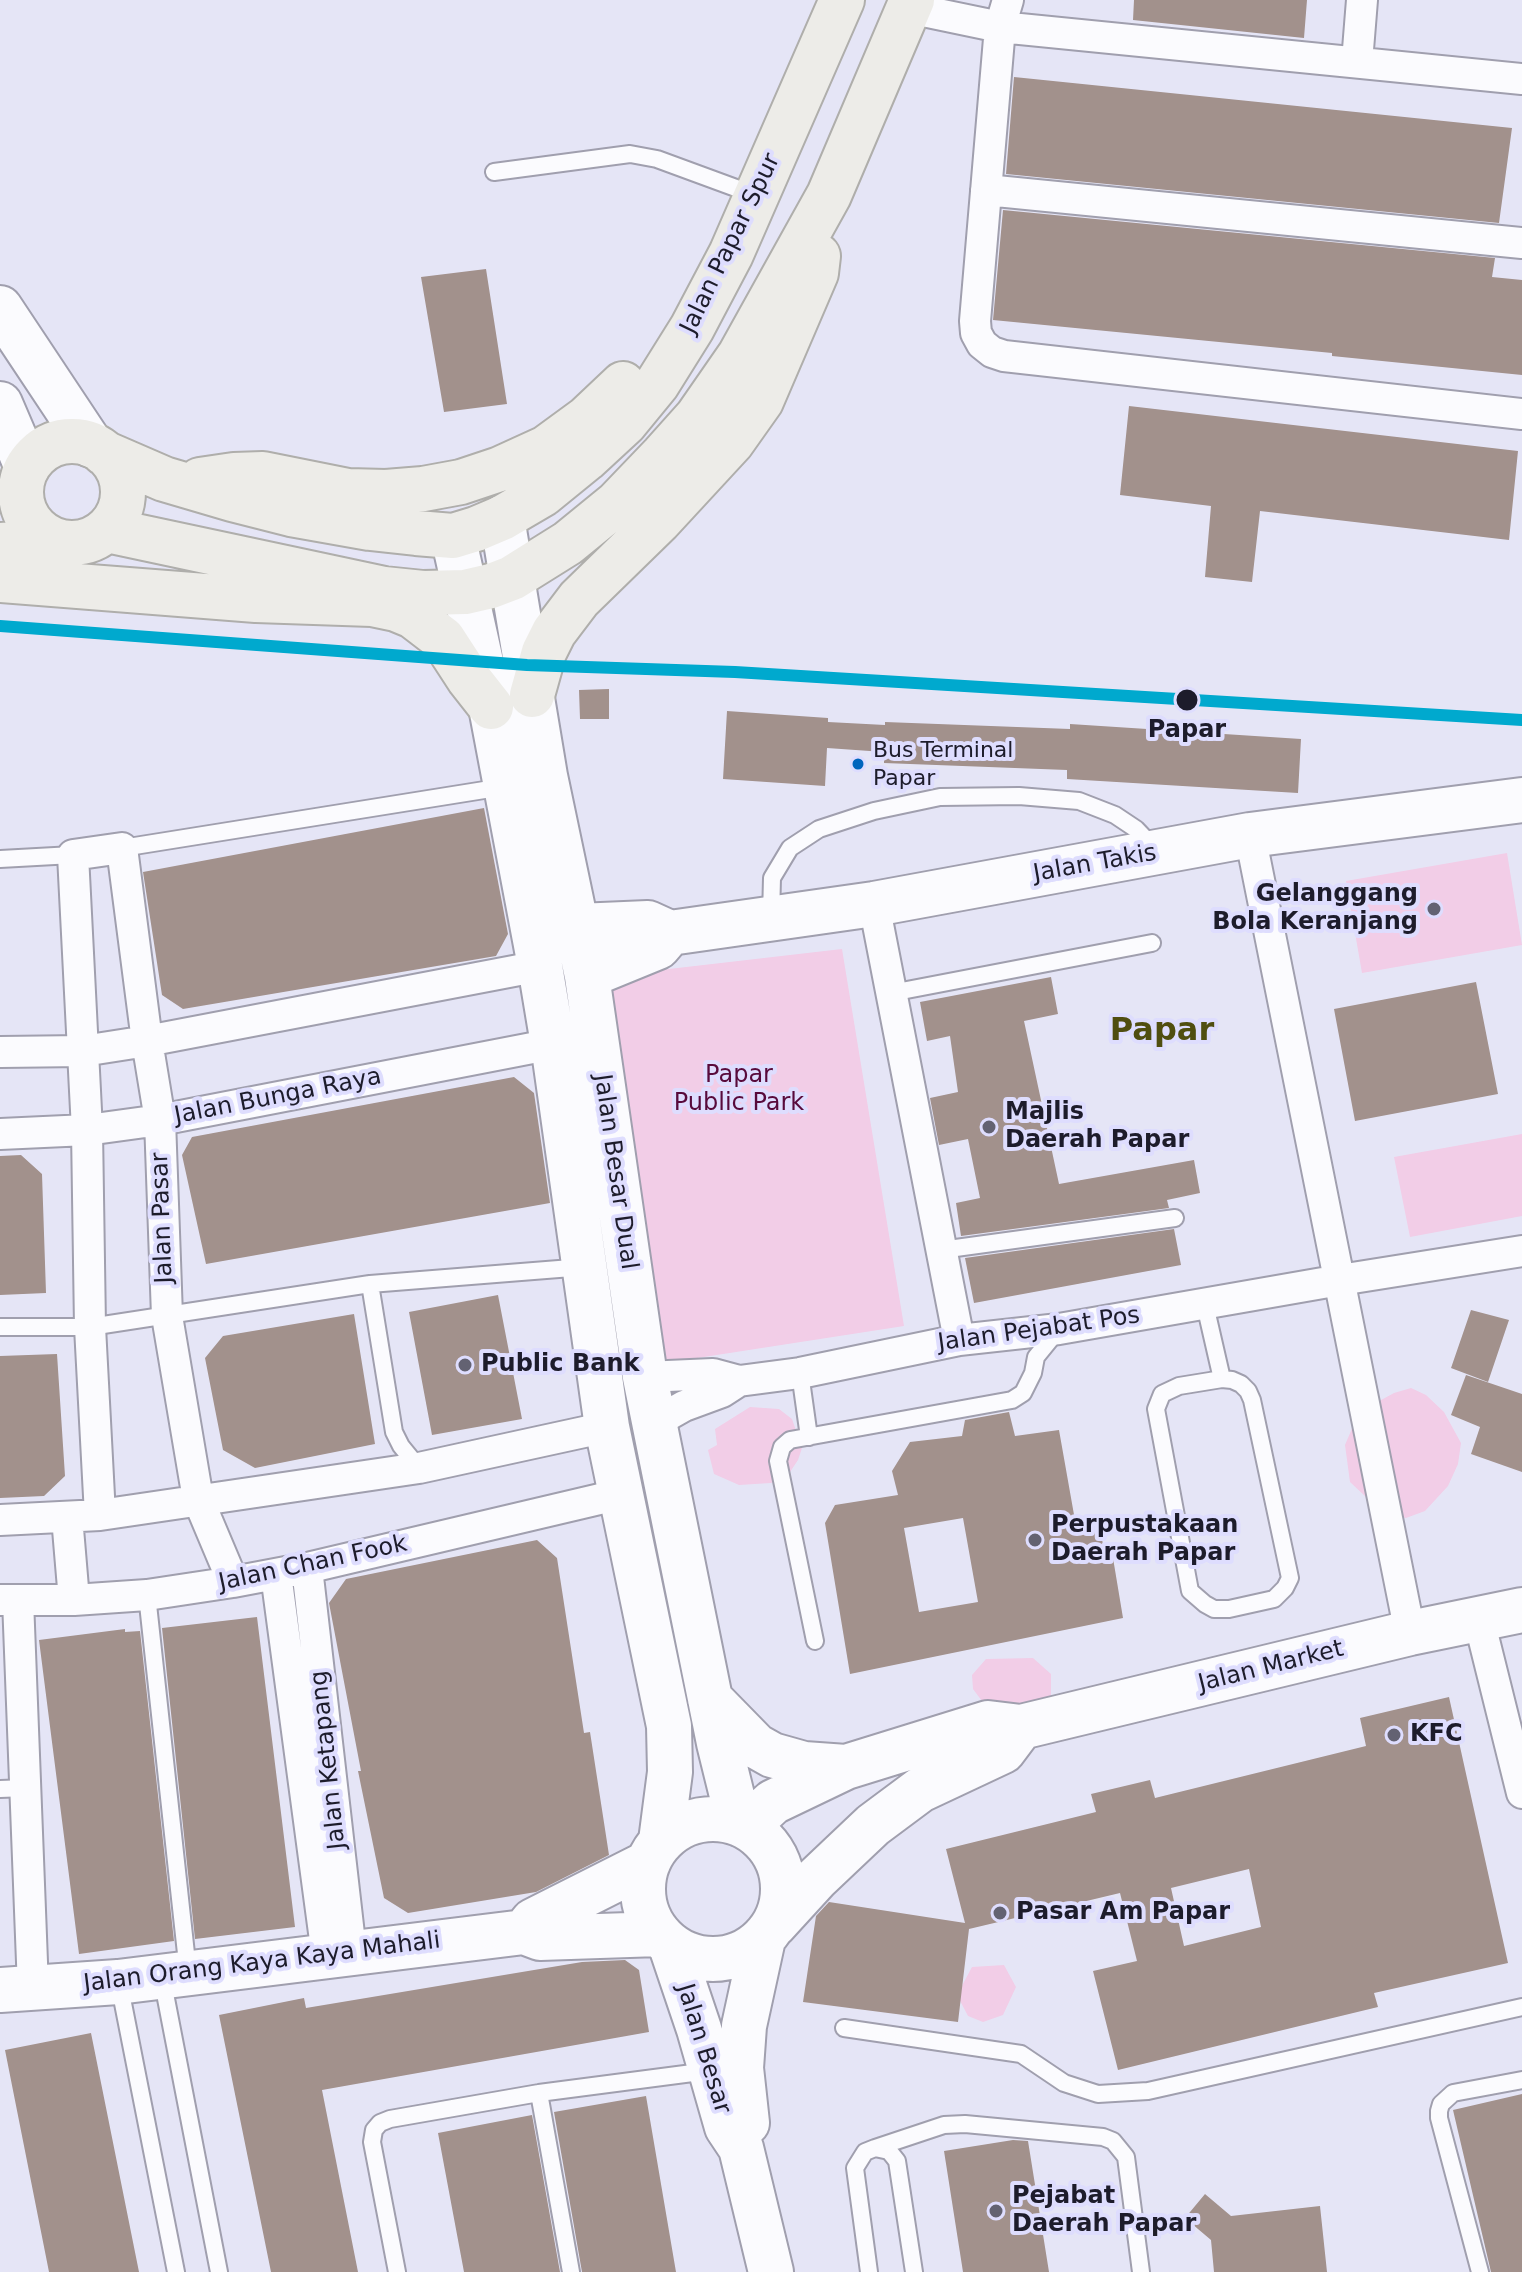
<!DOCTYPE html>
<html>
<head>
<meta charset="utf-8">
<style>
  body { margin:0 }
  canvas { display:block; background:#e5e5f6 }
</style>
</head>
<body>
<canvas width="1522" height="2272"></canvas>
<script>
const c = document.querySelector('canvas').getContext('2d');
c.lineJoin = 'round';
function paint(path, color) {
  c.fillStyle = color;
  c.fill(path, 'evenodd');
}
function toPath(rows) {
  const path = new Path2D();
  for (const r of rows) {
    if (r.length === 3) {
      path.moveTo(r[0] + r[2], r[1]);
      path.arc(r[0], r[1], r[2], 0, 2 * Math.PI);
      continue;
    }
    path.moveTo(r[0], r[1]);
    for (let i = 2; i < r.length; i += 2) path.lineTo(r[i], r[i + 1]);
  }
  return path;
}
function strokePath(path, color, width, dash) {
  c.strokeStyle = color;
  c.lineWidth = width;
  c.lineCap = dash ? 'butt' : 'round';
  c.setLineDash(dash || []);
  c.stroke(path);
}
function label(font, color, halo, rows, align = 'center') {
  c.font = font + ' "DejaVu Sans",sans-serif';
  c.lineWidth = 8;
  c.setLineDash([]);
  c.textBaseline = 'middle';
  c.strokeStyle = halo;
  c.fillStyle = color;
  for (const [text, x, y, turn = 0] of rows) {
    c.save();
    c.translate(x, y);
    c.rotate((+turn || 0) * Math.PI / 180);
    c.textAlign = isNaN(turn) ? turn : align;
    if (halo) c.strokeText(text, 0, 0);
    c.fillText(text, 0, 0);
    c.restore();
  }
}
paint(toPath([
  [1507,853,1522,945,1362,973,1346,881],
  [842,949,904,1326,665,1363,591,978],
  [1522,1134,1522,1216,1410,1237,1394,1157],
  [1411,1388,1426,1395,1444,1412,1461,1443,1458,1464,1448,1486,1425,1511,1406,1518,1383,1513,1350,1482,1345,1445,1359,1412,1394,1393],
  [750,1407,779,1409,792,1419,802,1448,798,1460,786,1478,771,1483,739,1485,714,1474,708,1450,717,1445,715,1429],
  [1033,1658,1051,1674,1051,1695,1043,1705,992,1709,982,1701,973,1689,972,1675,986,1659],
  [1004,1965,1016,1987,1003,2015,983,2022,968,2016,957,1995,972,1967]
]), '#f2cde7');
paint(toPath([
  [1134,0,1307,0,1304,38,1133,20],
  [1014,77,1512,128,1499,223,1006,174],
  [1003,210,1495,258,1492,277,1522,280,1522,375,1332,356,1332,353,993,320],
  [486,269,507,404,444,412,421,277],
  [1129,406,1518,451,1509,540,1260,511,1252,582,1205,577,1211,506,1120,495],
  [609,689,609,719,580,719,579,690],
  [727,711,828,718,828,722,885,725,885,722,1070,729,1070,724,1301,739,1298,793,1067,779,1067,770,884,763,884,752,827,748,825,786,723,779],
  [484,808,508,934,496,956,183,1009,162,995,143,872],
  [1051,977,1058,1014,1024,1021,1059,1184,1194,1160,1200,1193,1167,1200,1169,1208,961,1236,956,1203,980,1198,968,1139,939,1145,930,1098,958,1092,950,1036,927,1041,920,1002],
  [1476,982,1498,1094,1355,1121,1334,1009],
  [514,1077,534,1093,550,1203,206,1264,182,1155,192,1137],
  [21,1155,42,1174,46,1293,0,1295,0,1156],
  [1174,1229,1181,1265,974,1303,965,1258],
  [498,1295,522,1419,432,1435,409,1312],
  [1471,1310,1509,1320,1488,1382,1451,1368],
  [354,1314,375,1444,255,1468,223,1450,205,1358,223,1336],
  [57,1354,65,1476,44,1496,0,1498,0,1356],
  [1466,1375,1522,1394,1522,1472,1471,1454,1480,1427,1451,1415],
  [1009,1412,1015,1436,1059,1430,1076,1526,1100,1522,1104,1554,1112,1552,1123,1618,850,1674,825,1523,835,1505,898,1495,892,1471,910,1442,962,1436,965,1420],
  [963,1518,978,1602,919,1612,904,1528],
  [537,1540,557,1558,584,1733,590,1732,609,1855,536,1892,408,1913,384,1898,358,1771,361,1771,329,1603,346,1579],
  [257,1617,295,1927,195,1939,162,1628],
  [125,1629,125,1632,140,1631,174,1941,79,1954,39,1640],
  [1449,1697,1508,1963,1374,1993,1378,2007,1118,2070,1093,1971,1137,1961,1120,1893,969,1929,958,2022,803,2002,816,1916,829,1902,965,1923,946,1849,1096,1812,1091,1794,1150,1780,1155,1798,1366,1746,1360,1718],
  [1249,1869,1261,1927,1184,1946,1171,1888],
  [625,1960,639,1970,649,2032,322,2090,358,2272,271,2272,219,2015,304,1998,306,2008,582,1962],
  [91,2033,139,2272,49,2272,5,2050],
  [1522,2094,1522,2272,1491,2272,1453,2110],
  [646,2096,676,2272,582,2272,554,2112],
  [532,2115,560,2272,464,2272,438,2133],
  [1013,2140,1028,2141,1049,2272,963,2272,944,2151],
  [1205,2194,1231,2216,1320,2206,1327,2272,1214,2272,1211,2240,1185,2218]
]), '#a2918c');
const lane = toPath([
  [494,172,630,154,657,159,755,195],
  [122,848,503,787],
  [0,859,73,855],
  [771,917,772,878,790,848,819,829,874,811,940,797,1019,796,1079,801,1115,815,1136,829,1155,849],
  [891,993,1152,943],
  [941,1250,1175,1218],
  [370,1284,394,1432,401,1446,419,1468],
  [1205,1305,1222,1379],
  [0,1327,90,1327,370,1284,584,1267],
  [800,1373,809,1437],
  [1222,1379,1232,1380,1241,1384,1248,1391,1252,1400,1290,1578,1285,1588,1274,1599,1229,1609,1214,1609,1205,1604,1190,1591,1156,1409,1162,1394,1179,1386,1222,1379],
  [147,1595,188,1972],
  [815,1641,778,1461,782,1447,790,1440,1012,1400,1023,1393,1033,1373,1036,1357,1058,1330],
  [0,1789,26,1788],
  [162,1978,219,2272],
  [119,1983,176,2272],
  [844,2028,1021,2054,1064,2083,1098,2094,1148,2091,1522,2007],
  [539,2093,571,2272],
  [875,2148,944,2125,965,2124,1103,2137,1113,2141,1126,2157,1141,2272],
  [397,2272,372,2142,374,2130,380,2123,390,2119,539,2093,708,2071],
  [869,2272,855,2168,865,2152,875,2148,889,2151,897,2161,914,2272],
  [1480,2272,1439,2118,1439,2111,1441,2104,1453,2093,1522,2080]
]);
const street = toPath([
  [1008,0,1000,27,975,321,976,333,982,344,992,352,1004,356,1522,414],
  [909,8,1000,27,1522,79],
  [1357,62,1362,0],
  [986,190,1522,243],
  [1250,835,1410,1633],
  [874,904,959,1340],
  [0,1052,83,1051,147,1041,540,966],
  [0,1134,87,1130,160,1120,553,1044],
  [645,1377,713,1374,739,1381,800,1373,959,1340,1059,1329,1340,1280,1522,1251],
  [654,1423,684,1406,722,1392,739,1381],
  [100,1515,90,1327,87,1130,73,855,122,848,147,1041,160,1120,167,1316,198,1499,233,1582],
  [67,1517,74,1600],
  [0,1520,100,1515,419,1468,607,1427],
  [307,1568,351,1952],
  [276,1574,327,1955],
  [0,1600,74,1600,147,1595,233,1582,307,1568,621,1494],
  [18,1600,33,1988],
  [1479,1620,1522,1793]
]);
const secondary = toPath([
  [0,308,91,445],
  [0,404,27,467],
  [502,518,545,776,587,976,645,1377,719,1743,739,1824],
  [453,536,491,707,540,966,553,1044,607,1427,669,1726,670,1772,661,1841],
  [578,926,648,923,670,933,874,904,1250,835,1522,800],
  [587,976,658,947,670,933],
  [710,1699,756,1746,772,1755,804,1764,846,1767],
  [713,1889,70],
  [746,1827,773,1802,846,1767,988,1723,1021,1727,1410,1633,1522,1610],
  [774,1925,817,1878,873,1825,920,1790,1003,1751,1021,1727],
  [524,1932,533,1921,648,1863],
  [671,1946,699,2029,727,2127,741,2148,771,2272],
  [0,1990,118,1982,524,1932,540,1938,659,1934],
  [747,2123,741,2068,744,2026,763,1939]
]);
const primary = toPath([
  [72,492,51],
  [104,453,164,479,232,499,291,514,370,528,416,533,453,536,476,529,502,518,543,494,586,459,625,423,657,384,692,328,731,254,842,0],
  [200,480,234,475,263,474,348,491,386,492,423,489,461,482,500,469,546,448,587,418,623,384],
  [107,530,384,589,423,593,465,592,491,586,512,578,568,543,617,503,663,455,697,417,740,355,829,195,912,0],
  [0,545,56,541],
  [0,580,256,600,372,604,396,609,413,616,443,639,469,679,491,707],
  [532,695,544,652,554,632,579,599,659,521,732,442,761,401,816,273,818,256]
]);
strokePath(lane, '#a09fae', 20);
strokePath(street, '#a09fae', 34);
strokePath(secondary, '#a09fae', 48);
strokePath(primary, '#afaeab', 48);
strokePath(lane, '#fbfbfe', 16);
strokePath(street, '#fbfbfe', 30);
strokePath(secondary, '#fbfbfe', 44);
strokePath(primary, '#edece8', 44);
strokePath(toPath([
  [0,626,527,665,735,672,1522,720]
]), '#00a9ce', 12);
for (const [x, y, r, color] of [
  [1187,700,12,"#1d1c2b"],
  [858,764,7,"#0065bd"],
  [1434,909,8,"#636272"],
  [989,1127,8,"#636272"],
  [465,1365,8,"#636272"],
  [1035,1540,8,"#636272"],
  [1394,1735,8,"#636272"],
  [1000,1913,8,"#636272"],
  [996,2211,8,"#636272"]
]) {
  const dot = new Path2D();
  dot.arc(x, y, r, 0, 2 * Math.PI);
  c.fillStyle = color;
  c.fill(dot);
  strokePath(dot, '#deddfe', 3);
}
label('22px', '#1d1c2b', '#deddfe', [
  ["Bus Terminal",873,751],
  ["Papar",873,779]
], 'left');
label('24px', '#1d1c2b', '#deddfe', [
  ["Jalan Papar Spur",731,244,-64],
  ["Jalan Takis",1095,864,-10],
  ["Jalan Bunga Raya",278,1097,-11],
  ["Jalan Besar Dual",615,1172,82],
  ["Jalan Pasar",163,1218,-92],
  ["Jalan Pejabat Pos",1039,1330,-8],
  ["Jalan Chan Fook",313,1564,-12],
  ["Jalan Market",1271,1667,-14],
  ["Jalan Ketapang",329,1760,-96],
  ["Jalan Orang Kaya Kaya Mahali",262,1963,-7],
  ["Jalan Besar",703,2049,73]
]);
label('bold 24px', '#1d1c2b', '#deddfe', [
  ["Papar",1187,731]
]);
label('bold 24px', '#1d1c2b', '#deddfe', [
  ["Gelanggang",1418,895,"right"],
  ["Bola Keranjang",1418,923,"right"],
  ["Majlis",1005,1113],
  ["Daerah Papar",1005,1141],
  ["Public Bank",481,1365],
  ["Perpustakaan",1051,1526],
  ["Daerah Papar",1051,1554],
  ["KFC",1410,1735],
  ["Pasar Am Papar",1016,1913],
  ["Pejabat",1012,2197],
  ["Daerah Papar",1012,2225]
], 'left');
label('24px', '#580a3c', '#deddfe', [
  ["Papar",739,1076],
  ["Public Park",739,1104]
]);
label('bold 32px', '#504e10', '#deddfe', [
  ["Papar",1162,1032]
]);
</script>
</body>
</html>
